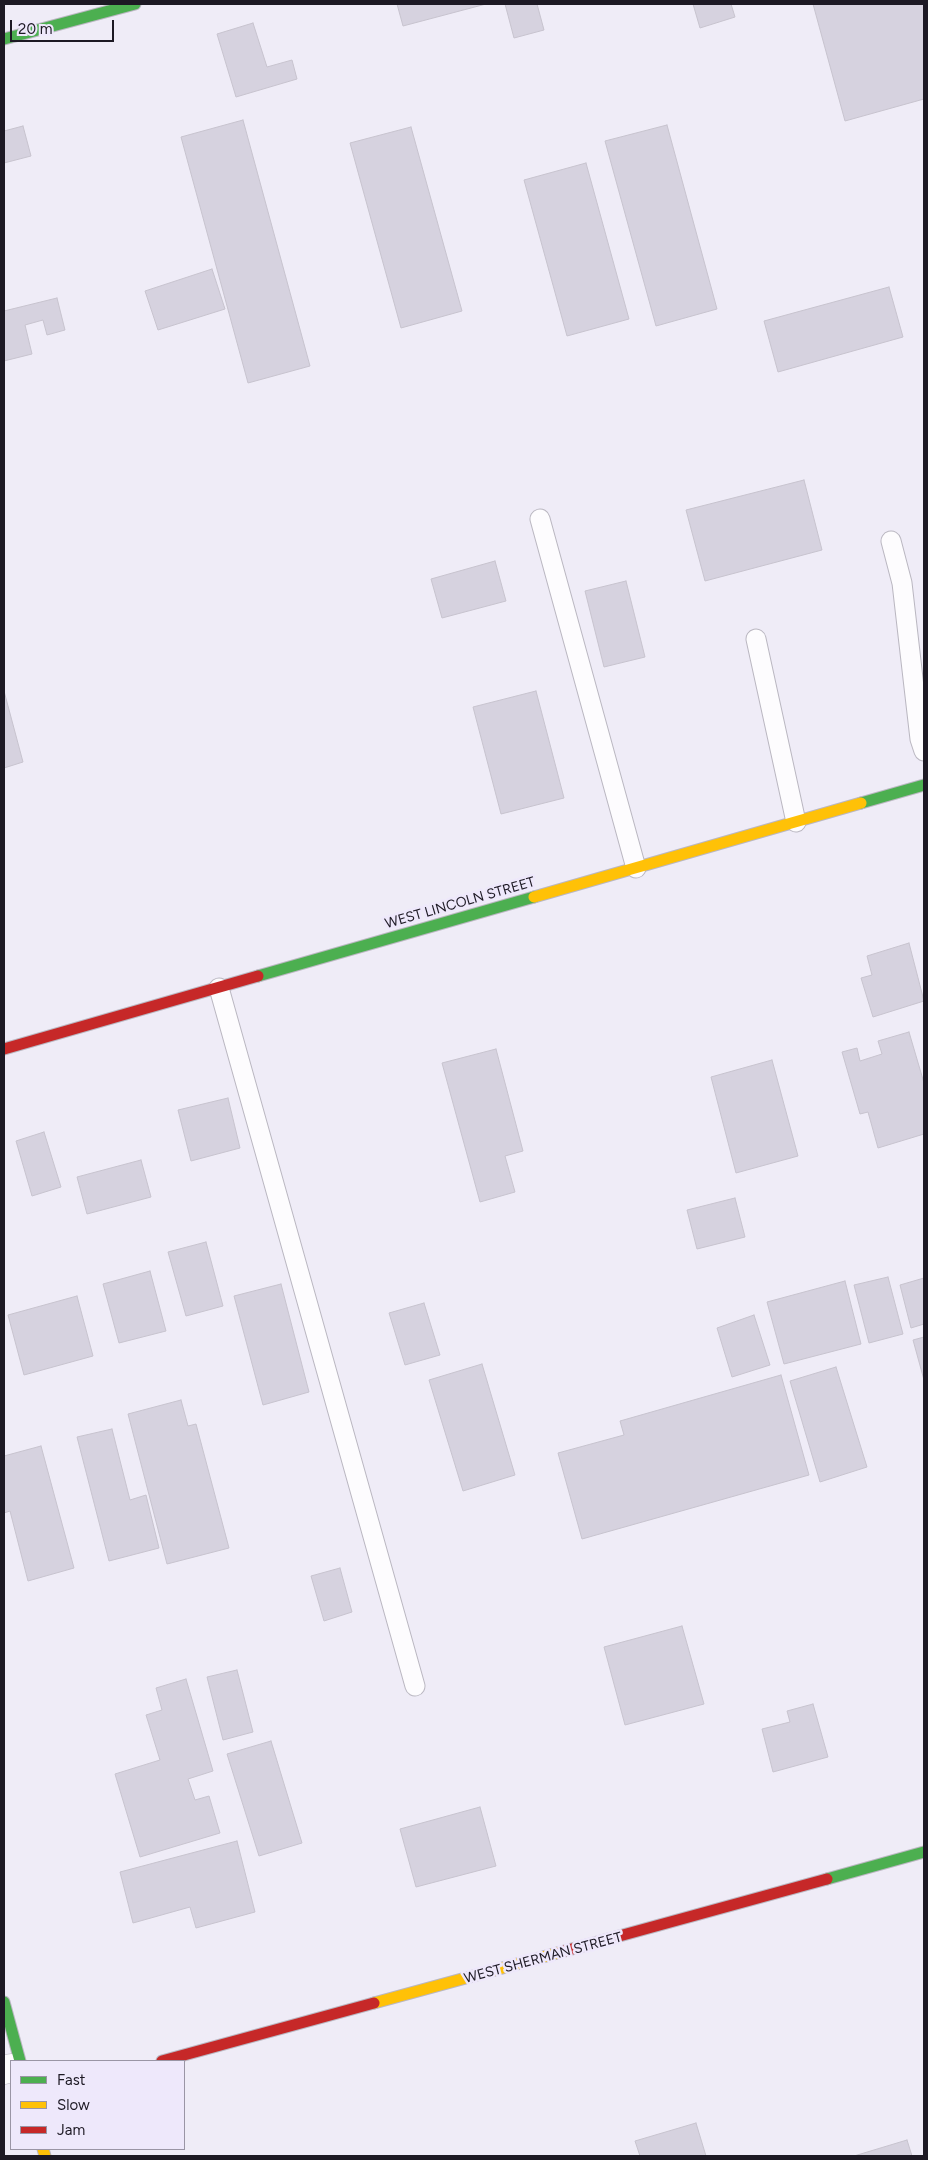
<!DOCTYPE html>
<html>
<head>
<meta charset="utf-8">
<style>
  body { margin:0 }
  #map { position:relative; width:928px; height:2160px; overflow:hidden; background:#efecf7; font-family:Figtree,sans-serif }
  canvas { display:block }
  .frame { position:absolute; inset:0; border:5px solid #1d1924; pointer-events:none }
  .legend { position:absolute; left:10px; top:2060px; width:175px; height:90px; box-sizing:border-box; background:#eee8fb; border:1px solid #9a95a5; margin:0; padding:6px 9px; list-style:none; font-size:15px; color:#1d1924 }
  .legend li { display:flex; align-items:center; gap:10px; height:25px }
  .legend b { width:25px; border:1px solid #9a95a5 }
  .scale { position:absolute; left:10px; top:20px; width:104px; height:22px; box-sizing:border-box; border:2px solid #1d1924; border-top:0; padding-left:6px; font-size:15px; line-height:18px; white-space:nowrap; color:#1d1924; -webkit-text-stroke:4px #eee8fb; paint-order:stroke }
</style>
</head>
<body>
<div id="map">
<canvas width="928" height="2160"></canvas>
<div class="frame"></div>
<ul class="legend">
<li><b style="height:6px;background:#4caf50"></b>Fast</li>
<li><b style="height:6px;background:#ffc107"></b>Slow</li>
<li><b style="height:6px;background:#c62828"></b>Jam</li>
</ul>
<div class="scale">20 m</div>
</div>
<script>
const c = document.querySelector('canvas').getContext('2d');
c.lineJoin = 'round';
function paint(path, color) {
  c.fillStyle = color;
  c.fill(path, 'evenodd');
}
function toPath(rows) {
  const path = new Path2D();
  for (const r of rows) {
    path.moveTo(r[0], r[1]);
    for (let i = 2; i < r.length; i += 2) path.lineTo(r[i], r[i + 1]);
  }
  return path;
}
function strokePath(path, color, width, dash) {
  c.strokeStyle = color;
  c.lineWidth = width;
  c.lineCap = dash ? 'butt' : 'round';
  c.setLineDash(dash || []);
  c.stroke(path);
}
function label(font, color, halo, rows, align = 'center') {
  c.font = font + ' Figtree,sans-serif';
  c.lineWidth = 5;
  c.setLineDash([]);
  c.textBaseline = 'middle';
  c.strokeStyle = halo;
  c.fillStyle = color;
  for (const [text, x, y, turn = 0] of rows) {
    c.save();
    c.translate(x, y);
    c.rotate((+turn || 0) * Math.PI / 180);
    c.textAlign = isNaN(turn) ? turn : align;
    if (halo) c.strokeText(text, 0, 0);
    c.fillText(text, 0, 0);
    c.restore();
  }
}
const building = toPath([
  [397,4,486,4,403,26,397,4],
  [505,4,537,4,544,30,514,38,505,4],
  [693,4,731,4,735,17,700,28,693,4],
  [813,4,924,4,924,99,845,121,813,4],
  [253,23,267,67,292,60,297,79,236,97,217,34,253,23],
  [243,120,310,366,248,383,181,137,243,120],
  [667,125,717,309,656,326,605,141,667,125],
  [23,126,31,156,4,163,4,131,23,126],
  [411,127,462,311,401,328,350,143,411,127],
  [586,163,629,319,567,336,524,180,586,163],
  [212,269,225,309,158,330,145,291,212,269],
  [889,287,903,337,778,372,764,321,889,287],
  [57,298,65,330,47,335,43,320,25,325,32,354,4,361,4,311,57,298],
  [804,480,822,550,705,581,686,510,804,480],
  [495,561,506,601,442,618,431,579,495,561],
  [626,581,645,657,604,667,585,591,626,581],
  [4,691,23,762,4,768,4,691],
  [536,691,564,798,501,814,473,707,536,691],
  [909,943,924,1001,873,1017,861,978,872,975,867,956,909,943],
  [909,1032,924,1083,924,1134,878,1148,868,1112,860,1114,842,1052,857,1048,860,1061,882,1054,878,1041,909,1032],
  [496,1049,523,1151,505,1156,515,1192,480,1202,442,1063,496,1049],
  [772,1060,798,1156,736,1173,711,1077,772,1060],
  [228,1098,240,1148,191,1161,178,1110,228,1098],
  [44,1132,61,1187,32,1196,16,1141,44,1132],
  [141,1160,151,1197,87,1214,77,1177,141,1160],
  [735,1198,745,1237,697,1249,687,1210,735,1198],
  [206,1242,223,1306,186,1316,168,1252,206,1242],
  [150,1271,166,1331,119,1343,103,1284,150,1271],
  [888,1277,903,1334,869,1343,854,1285,888,1277],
  [924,1278,924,1324,911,1328,900,1285,924,1278],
  [845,1281,861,1344,784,1364,767,1302,845,1281],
  [281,1284,309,1392,263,1405,234,1296,281,1284],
  [77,1296,93,1356,24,1375,8,1315,77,1296],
  [424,1303,440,1355,405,1365,389,1313,424,1303],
  [754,1315,770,1365,732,1377,717,1328,754,1315],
  [924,1337,924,1380,913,1340,924,1337],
  [482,1364,515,1475,463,1491,429,1380,482,1364],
  [836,1367,867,1467,820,1482,790,1381,836,1367],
  [781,1375,809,1475,582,1539,558,1453,624,1435,620,1421,781,1375],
  [181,1400,188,1426,196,1424,229,1548,167,1564,128,1414,181,1400],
  [112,1429,130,1500,146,1495,159,1548,109,1561,77,1437,112,1429],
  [41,1446,74,1568,28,1581,10,1511,4,1513,4,1456,41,1446],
  [340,1568,352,1612,324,1621,311,1576,340,1568],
  [682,1626,704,1704,625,1725,604,1647,682,1626],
  [237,1670,253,1732,223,1740,207,1677,237,1670],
  [186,1679,213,1771,188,1779,195,1800,209,1796,220,1833,140,1857,115,1774,160,1760,146,1715,162,1710,156,1688,186,1679],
  [813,1704,828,1757,773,1772,762,1729,790,1722,787,1711,813,1704],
  [271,1741,302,1843,259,1856,227,1754,271,1741],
  [480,1807,496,1866,416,1887,400,1829,480,1807],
  [237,1841,255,1912,196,1928,190,1907,133,1923,120,1872,237,1841],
  [696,2123,706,2156,640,2156,635,2141,696,2123],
  [907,2140,912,2156,854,2156,907,2140]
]);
paint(building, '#d6d2df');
strokePath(building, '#c7c3ce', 1);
const lane = toPath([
  [540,519,636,868],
  [891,541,902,583,920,739,924,751],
  [756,639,796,822],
  [219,988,415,1686]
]);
const street = toPath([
  [4,2070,11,2068]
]);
const fast = toPath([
  [4,39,135,4],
  [861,803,924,785],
  [258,976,534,897],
  [827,1879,924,1852],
  [4,2002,20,2061]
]);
const slow = toPath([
  [534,897,861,803],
  [374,2003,561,1952],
  [43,2149,45,2156]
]);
const jam = toPath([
  [4,1049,258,976],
  [561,1952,827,1879],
  [162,2061,374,2003]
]);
strokePath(lane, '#bab7c1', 21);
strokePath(street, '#bab7c1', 29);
strokePath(fast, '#bab7c1', 13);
strokePath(slow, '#bab7c1', 13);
strokePath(jam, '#bab7c1', 13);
strokePath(lane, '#fdfcfe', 19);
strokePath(street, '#fdfcfe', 28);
strokePath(fast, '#4caf50', 11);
strokePath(slow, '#ffc107', 11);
strokePath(jam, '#c62828', 11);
label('14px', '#1d1924', '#eee8fb', [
  ["WEST LINCOLN STREET",460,903,-16],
  ["WEST SHERMAN STREET",543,1958,-15]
]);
</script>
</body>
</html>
